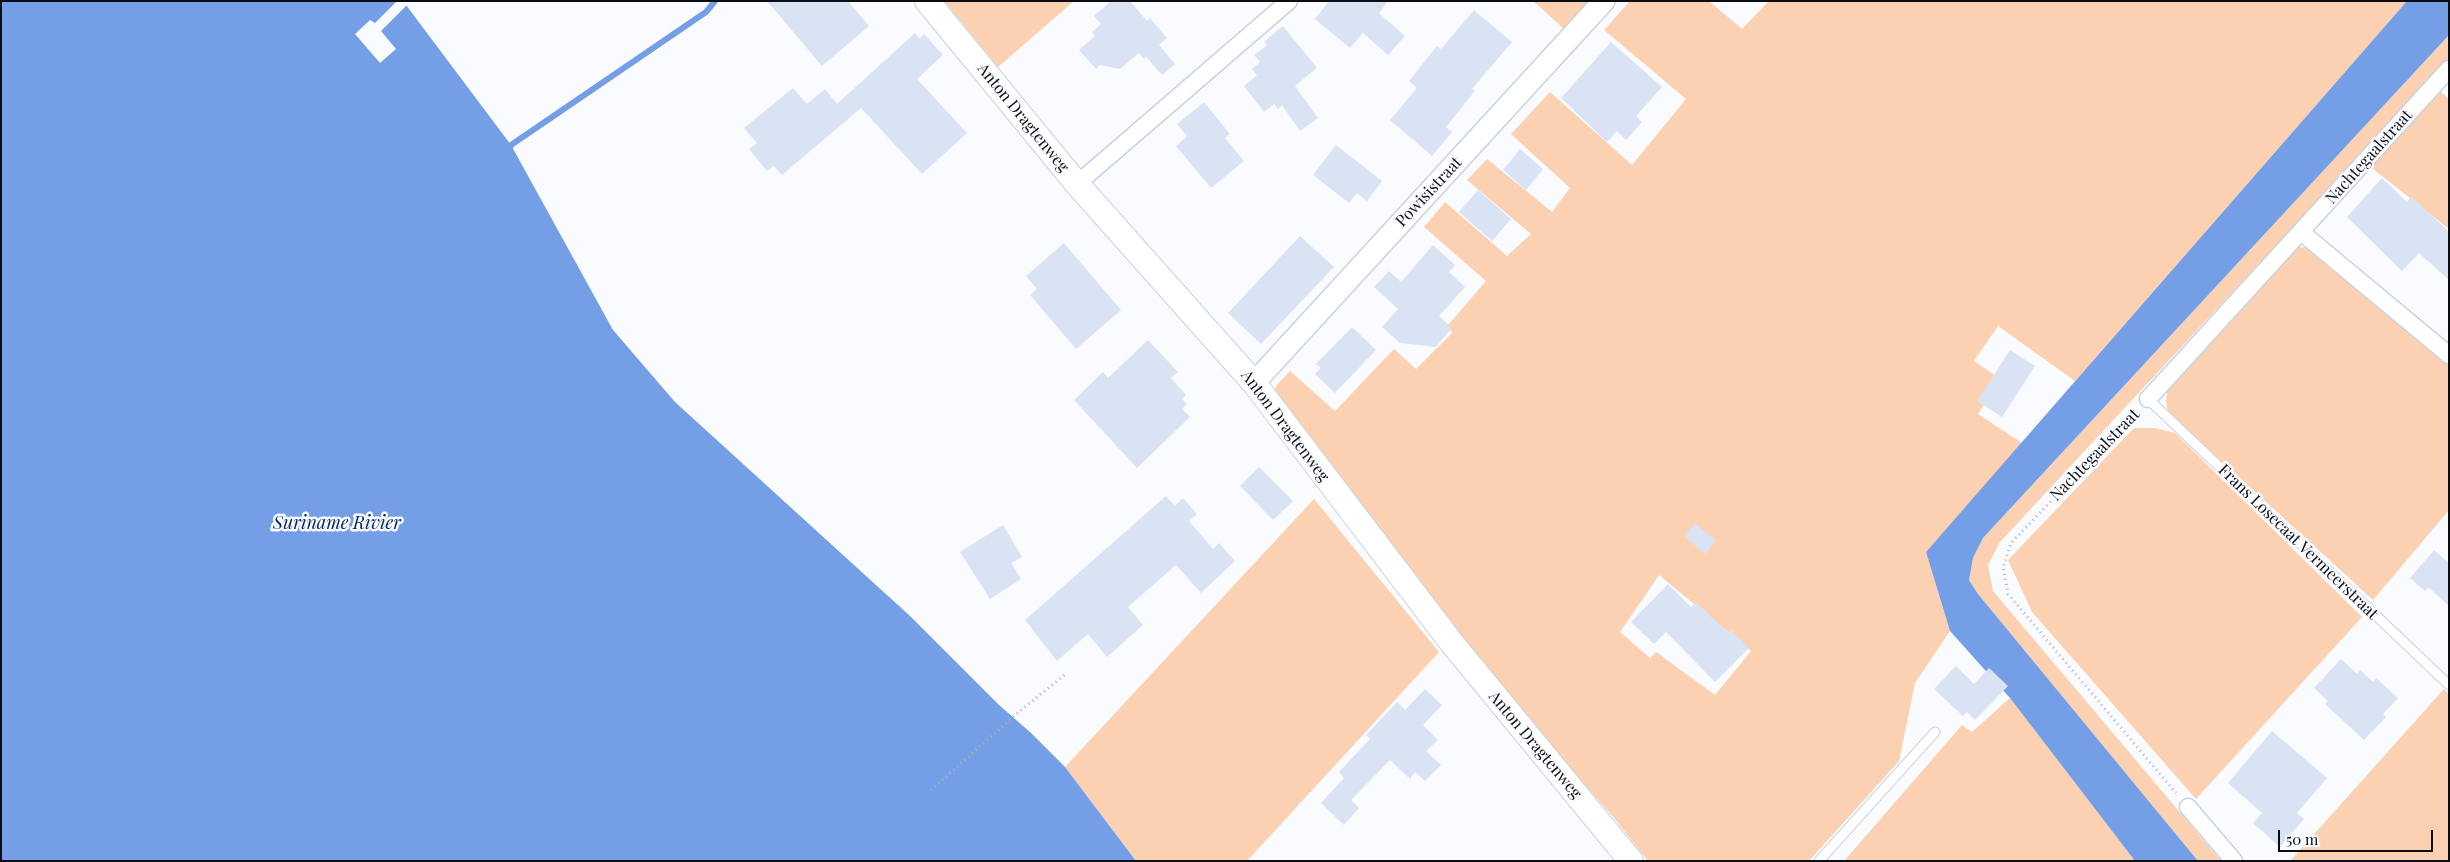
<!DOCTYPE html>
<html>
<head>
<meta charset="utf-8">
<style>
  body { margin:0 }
  #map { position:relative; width:2450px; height:862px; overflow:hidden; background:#f9fbfe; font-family:"Playfair Display",serif }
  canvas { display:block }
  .frame { position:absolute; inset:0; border:2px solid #0a0d12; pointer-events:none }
  .scale { position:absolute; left:2278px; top:830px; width:155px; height:22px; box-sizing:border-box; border:2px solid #0a0d12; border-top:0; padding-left:6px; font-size:15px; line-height:18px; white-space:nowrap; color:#0a0d12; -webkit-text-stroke:4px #f9fbfe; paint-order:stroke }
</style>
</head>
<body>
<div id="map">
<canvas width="2450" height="862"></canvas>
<div class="frame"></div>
<div class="scale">50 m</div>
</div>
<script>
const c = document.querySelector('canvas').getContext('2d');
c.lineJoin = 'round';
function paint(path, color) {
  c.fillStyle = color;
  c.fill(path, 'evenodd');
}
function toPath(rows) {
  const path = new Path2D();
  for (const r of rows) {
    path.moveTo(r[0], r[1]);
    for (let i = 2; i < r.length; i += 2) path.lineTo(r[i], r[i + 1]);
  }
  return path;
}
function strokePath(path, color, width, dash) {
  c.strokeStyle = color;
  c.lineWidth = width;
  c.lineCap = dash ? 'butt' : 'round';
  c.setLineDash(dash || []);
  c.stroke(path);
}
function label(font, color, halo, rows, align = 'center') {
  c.font = font + ' "Playfair Display",serif';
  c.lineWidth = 5;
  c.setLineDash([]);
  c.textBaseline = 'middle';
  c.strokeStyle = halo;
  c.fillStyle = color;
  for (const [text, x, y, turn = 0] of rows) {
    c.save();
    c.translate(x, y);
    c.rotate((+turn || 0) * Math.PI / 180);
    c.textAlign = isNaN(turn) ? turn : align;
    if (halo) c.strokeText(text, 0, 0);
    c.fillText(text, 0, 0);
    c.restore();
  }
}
paint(toPath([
  [944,1,1074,1,998,67],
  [1533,1,1605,1,1573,37],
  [1630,1,1709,1,1742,29,1769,1,2407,1,2075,381,1998,326,1974,361,2000,379,1978,414,2022,443,1926,552,1950,631,1915,683,1899,761,1809,861,1648,861,1614,818,1545,739,1273,401,1276,386,1290,371,1335,411,1394,349,1416,369,1452,333,1448,325,1486,281,1424,227,1445,202,1507,256,1531,234,1467,180,1487,159,1552,212,1570,188,1511,134,1550,92,1632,165,1686,99,1604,30],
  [1659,575,1751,651,1715,695,1656,652,1650,658,1620,632],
  [2449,35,2449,59,2000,542,1988,565,1993,591,2221,861,2198,861,1978,594,1969,580,1973,558,1983,538],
  [2436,88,2449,99,2449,229,2368,165],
  [2298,247,2309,248,2449,360,2449,510,2373,600,2168,412,2166,402,2167,391,2179,375],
  [2134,428,2155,428,2175,433,2362,617,2196,799,2032,612,2008,560],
  [1314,499,1439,652,1247,861,1136,861,1065,767],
  [2444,689,2449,694,2449,861,2290,861],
  [2010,698,2135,861,1844,861,1962,725,1972,732]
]), '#fbd1b2');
paint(toPath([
  [1,1,403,1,511,145,613,330,675,402,910,616,999,705,1031,733,1065,767,1136,861,1,861],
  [2407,1,2449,1,2449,35,1983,538,1973,558,1969,580,1978,594,2198,861,2135,861,2010,698,1950,631,1926,552]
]), '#749ee6');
paint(toPath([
  [397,1,409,3,381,31,396,49,380,63,355,34,370,20,375,23]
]), '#f9fbfe');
strokePath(toPath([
  [508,151,511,145,706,12,715,1]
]), '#749ee6', 6);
paint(toPath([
  [767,1,848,1,869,26,822,66],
  [1111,1,1130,1,1147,21,1150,18,1167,38,1159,45,1175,64,1162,75,1146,57,1144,59,1139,53,1120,69,1100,65,1096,69,1079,50,1095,36,1092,32,1101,24,1094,16],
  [1329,1,1388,1,1379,13,1405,36,1388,55,1363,33,1350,48,1315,19],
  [1474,10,1512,42,1472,89,1475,91,1446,127,1452,132,1432,156,1390,120,1417,88,1409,81,1437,46,1441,49],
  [1283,26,1317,68,1295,86,1318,118,1300,131,1282,105,1278,109,1274,104,1264,112,1244,86,1257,75,1252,69,1260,62,1254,55,1267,45,1264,42],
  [915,33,919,39,924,34,943,55,917,79,967,133,922,174,861,108,782,175,774,166,767,171,749,149,757,143,744,128,793,88,807,104,825,89,837,104],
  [1611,42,1662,87,1636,116,1642,122,1626,140,1617,131,1607,142,1561,98],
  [1204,102,1230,134,1225,138,1244,161,1211,188,1176,146,1187,136,1177,124],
  [1336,145,1382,181,1367,201,1357,193,1349,203,1313,175],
  [1520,149,1543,169,1526,190,1503,170],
  [2382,178,2407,202,2411,196,2449,232,2449,280,2419,253,2402,271,2347,217],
  [1478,190,1511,219,1492,241,1459,212],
  [1300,236,1334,267,1261,344,1228,313],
  [1064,243,1121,310,1076,349,1030,295,1037,289,1026,276],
  [1433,245,1455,265,1449,272,1465,287,1439,316,1452,328,1436,347,1400,343,1382,327,1398,309,1374,287,1389,271,1401,282],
  [1352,327,1376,350,1335,393,1315,374,1321,368,1316,364],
  [1148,340,1178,372,1171,378,1186,395,1182,399,1187,404,1182,409,1190,417,1137,468,1074,400,1103,372,1108,378],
  [2010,350,2035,366,2002,417,1977,401],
  [1259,467,1293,501,1273,520,1240,486],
  [1166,496,1175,506,1183,498,1197,514,1189,521,1213,549,1219,543,1235,561,1201,593,1176,565,1128,607,1143,625,1107,657,1088,634,1057,661,1025,620],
  [1695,523,1716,541,1705,554,1684,536],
  [1003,525,1022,557,1011,563,1021,579,990,599,960,552],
  [2434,550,2449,563,2449,606,2428,587,2425,591,2410,578],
  [1668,584,1691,607,1696,602,1728,633,1731,630,1749,648,1715,682,1666,632,1654,644,1631,622],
  [2341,659,2357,674,2360,670,2373,682,2376,678,2398,698,2383,714,2386,717,2364,740,2325,704,2328,701,2314,688],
  [1956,666,1974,684,1989,668,2008,686,1975,720,1967,712,1963,716,1934,689],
  [1425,689,1442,705,1423,725,1438,740,1426,751,1441,765,1425,781,1415,772,1410,779,1390,760,1351,800,1359,808,1344,825,1321,803,1344,778,1339,772,1370,739,1366,735,1397,702,1405,710],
  [2272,731,2327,778,2297,813,2304,819,2280,847,2253,823,2262,813,2228,783]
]), '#dae3f3');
const service = toPath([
  [2148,399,2449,685],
  [1819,861,1935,732]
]);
const minor = toPath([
  [1077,184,1289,1],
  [2301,232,2449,355],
  [2148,399,2449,69],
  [2188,807,2234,861]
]);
const tertiary = toPath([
  [1254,383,1604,1]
]);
const secondary = toPath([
  [927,1,1077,184,1254,383,1451,642,1631,861]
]);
strokePath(service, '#c9d2e1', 11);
strokePath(minor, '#c9d2e1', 19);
strokePath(tertiary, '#c9d2e1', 24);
strokePath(secondary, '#c9d2e1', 26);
strokePath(toPath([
  [2137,411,2011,543,2003,567,2008,594,2176,793],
  [931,790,1014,716,1067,673]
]), '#afb1b4', 3, [1, 4]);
strokePath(service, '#fff', 9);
strokePath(minor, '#fff', 16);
strokePath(tertiary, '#fff', 21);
strokePath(secondary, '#fff', 24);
label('16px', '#0a0d12', '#f9fbfe', [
  ["Anton Dragtenweg",1023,118,51],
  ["Nachtegaalstraat",2369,157,-48],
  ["Powisistraat",1429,192,-47],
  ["Anton Dragtenweg",1285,426,53],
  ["Nachtegaalstraat",2095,455,-46],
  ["Frans Losecaat Vermeerstraat",2298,542,44],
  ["Anton Dragtenweg",1535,745,50]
]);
label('italic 18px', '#052866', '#f9fbfe', [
  ["Suriname Rivier",337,523]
]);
</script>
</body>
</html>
